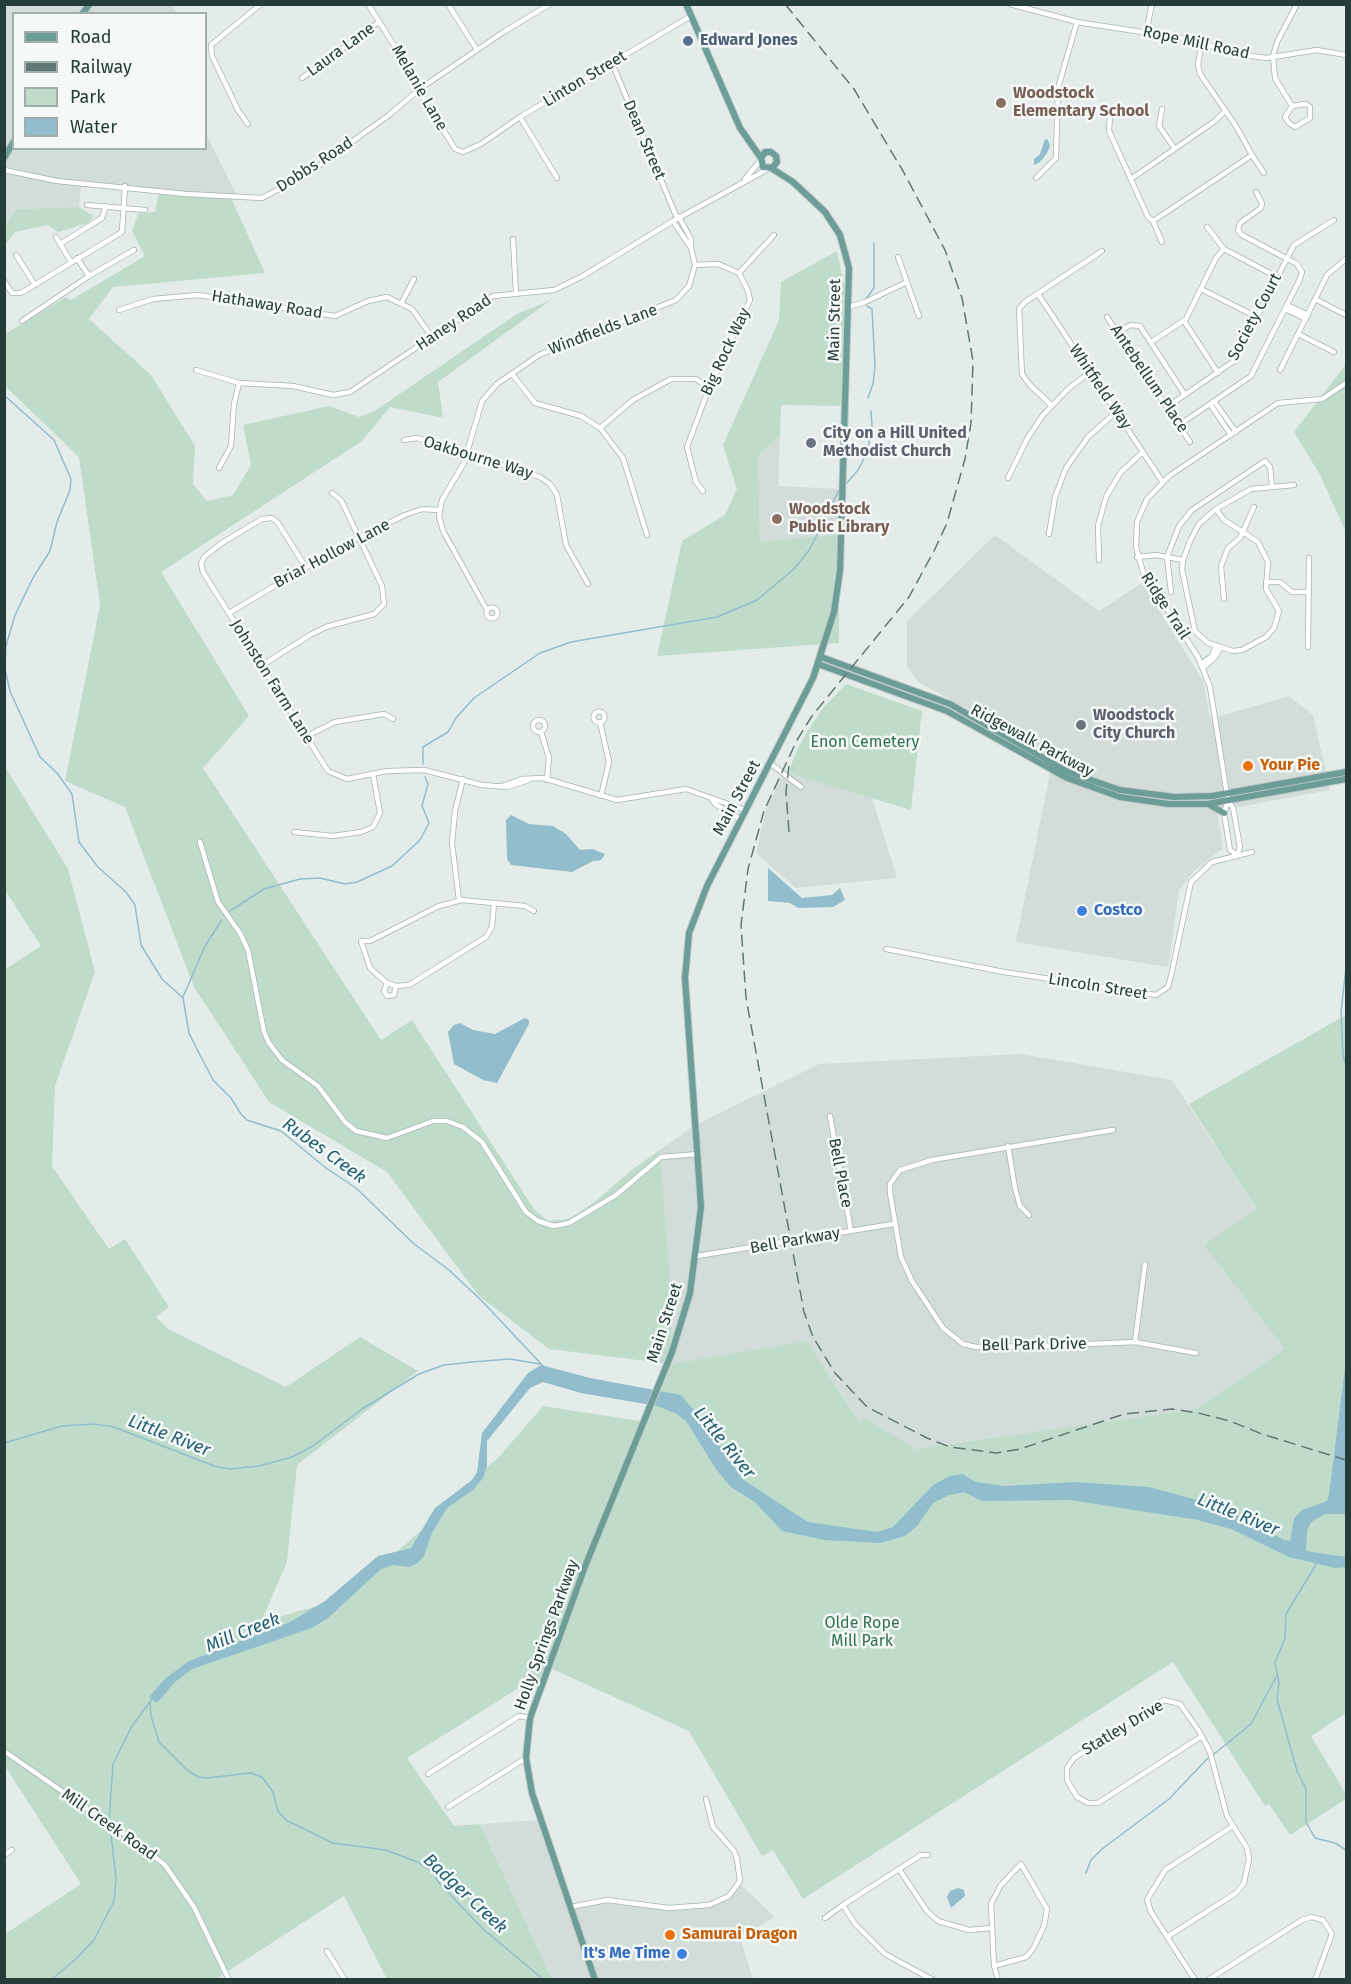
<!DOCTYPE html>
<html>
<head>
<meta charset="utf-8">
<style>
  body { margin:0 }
  #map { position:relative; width:1351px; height:1984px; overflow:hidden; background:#e4ecea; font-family:"Fira Sans",sans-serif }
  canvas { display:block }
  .frame { position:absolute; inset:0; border:6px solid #253d39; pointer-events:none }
  .legend { position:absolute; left:12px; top:12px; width:195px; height:138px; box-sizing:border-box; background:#f4f9f7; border:2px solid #a1aeab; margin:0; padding:8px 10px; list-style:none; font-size:18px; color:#253d39 }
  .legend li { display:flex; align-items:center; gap:12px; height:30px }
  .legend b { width:30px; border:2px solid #a1aeab }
</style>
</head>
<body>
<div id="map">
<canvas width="1351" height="1984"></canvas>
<div class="frame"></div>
<ul class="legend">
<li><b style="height:8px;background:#6c9e97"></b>Road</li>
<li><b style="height:8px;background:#5f7874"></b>Railway</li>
<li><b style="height:16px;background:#bfdcca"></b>Park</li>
<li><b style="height:16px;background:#91bdcd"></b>Water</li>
</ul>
</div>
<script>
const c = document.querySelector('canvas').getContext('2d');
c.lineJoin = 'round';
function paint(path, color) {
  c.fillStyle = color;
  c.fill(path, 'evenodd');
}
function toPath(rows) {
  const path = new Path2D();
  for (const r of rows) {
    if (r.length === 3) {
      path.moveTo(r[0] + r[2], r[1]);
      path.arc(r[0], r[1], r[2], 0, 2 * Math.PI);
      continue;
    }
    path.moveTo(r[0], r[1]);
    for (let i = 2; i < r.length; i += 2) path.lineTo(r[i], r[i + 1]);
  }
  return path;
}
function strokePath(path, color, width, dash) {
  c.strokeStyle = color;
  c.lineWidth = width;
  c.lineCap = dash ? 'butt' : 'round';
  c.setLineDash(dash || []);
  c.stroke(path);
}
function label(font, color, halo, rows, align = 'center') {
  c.font = font + ' "Fira Sans",sans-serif';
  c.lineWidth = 5;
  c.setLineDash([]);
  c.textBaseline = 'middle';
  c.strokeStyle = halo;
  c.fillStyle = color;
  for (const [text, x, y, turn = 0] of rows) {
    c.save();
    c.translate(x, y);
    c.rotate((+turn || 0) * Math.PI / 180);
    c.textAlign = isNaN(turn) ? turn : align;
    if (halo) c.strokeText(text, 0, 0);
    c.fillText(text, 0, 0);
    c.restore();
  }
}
paint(toPath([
  [5,5,172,5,177,13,14,14,14,148,206,148,206,134,236,194,231,198,81,187,79,207,16,209,5,225],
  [780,436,778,486,840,489,839,534,760,542,758,456],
  [995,535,1099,611,1142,583,1203,681,1210,719,1289,696,1313,715,1330,790,1217,811,1223,848,1194,871,1179,890,1168,967,1016,942,1053,759,1009,731,918,682,907,666,907,621],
  [784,769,788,773,872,798,897,878,796,888,756,853,766,810],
  [1021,1054,1172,1080,1284,1250,1291,1359,1215,1407,879,1454,807,1341,670,1364,672,1304,660,1150,692,1127,819,1064],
  [537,1820,567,1905,584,1902,683,1909,720,1902,732,1896,740,1884,775,1917,740,1937,753,1979,552,1979,480,1824]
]), '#d2dcd9');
paint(toPath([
  [159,193,231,198,265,273,113,287,89,319,151,375,195,446,193,484,207,501,233,495,251,465,243,425,329,406,359,417,373,412,517,314,551,300,438,382,443,418,390,407,362,441,161,572,249,716,203,768,381,1040,412,1020,534,1209,548,1221,568,1219,592,1204,633,1169,660,1150,672,1304,670,1364,807,1341,860,1424,865,1418,915,1449,1197,1409,1285,1349,1204,1245,1257,1209,1189,1104,1346,1015,1346,1713,1311,1736,1346,1794,1346,1799,1290,1835,1269,1804,1265,1806,1173,1662,803,1899,773,1850,762,1856,689,1731,550,1668,543,1672,537,1688,530,1681,407,1758,454,1826,480,1824,552,1979,387,1979,344,1896,216,1979,5,1979,5,1934,81,1884,5,1766,4,970,41,946,5,890,4,765,68,869,95,972,55,1086,52,1166,109,1249,125,1239,169,1307,156,1317,168,1329,286,1387,360,1337,418,1371,297,1465,287,1562,261,1622,348,1597,378,1556,391,1557,426,1526,429,1516,498,1458,543,1406,646,1422,670,1364,549,1349,478,1295,387,1172,269,1102,194,987,125,807,65,781,100,605,79,457,5,386,5,334,66,297,71,300,145,256,132,231,138,214,155,212],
  [79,207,94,216,88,223,58,232,48,225,15,232,5,245,5,225,16,209],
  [837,251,848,305,845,406,781,405,780,436,758,456,760,542,839,534,839,643,657,656,682,541,725,515,737,489,723,445,779,320,781,282],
  [1346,364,1346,532,1320,475,1294,432],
  [846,684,922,711,911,810,788,773,797,750,807,732,823,708]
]), '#bfdcca');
paint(toPath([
  [1045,139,1048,140,1050,146,1047,153,1040,162,1034,165,1034,159,1040,154],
  [511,815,529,824,553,826,566,834,580,850,592,849,605,854,601,860,593,861,572,872,511,865,507,859,506,820],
  [768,868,802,898,832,895,840,888,845,900,833,907,798,908,790,903,768,901],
  [525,1018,529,1020,529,1024,497,1083,483,1080,454,1064,448,1032,454,1025,460,1023,473,1030,495,1034],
  [1346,1360,1346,1514,1325,1514,1311,1522,1307,1531,1306,1551,1346,1557,1346,1567,1335,1568,1289,1557,1231,1529,1198,1520,1070,1500,982,1501,964,1492,949,1495,933,1503,917,1526,905,1536,880,1543,824,1540,782,1531,755,1502,731,1487,716,1469,686,1421,675,1413,657,1406,581,1393,543,1382,530,1388,487,1441,487,1466,483,1478,473,1490,447,1508,432,1533,424,1556,418,1563,409,1567,393,1565,381,1569,328,1618,312,1628,192,1669,175,1682,157,1703,149,1697,166,1678,189,1661,290,1622,325,1601,378,1556,411,1548,435,1508,472,1480,477,1472,482,1433,528,1373,541,1365,590,1378,681,1395,712,1432,742,1479,808,1522,877,1532,893,1527,933,1485,950,1476,962,1474,976,1482,1005,1486,1075,1482,1149,1487,1219,1506,1284,1540,1290,1541,1294,1519,1298,1514,1302,1510,1327,1501,1329,1495],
  [958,1888,964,1890,965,1896,951,1908,947,1897,950,1891]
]), '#91bdcd');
strokePath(toPath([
  [866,299,874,288,874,243],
  [867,306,872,309,875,366,873,384,868,398],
  [4,395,54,440,71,479,70,490,57,522,50,551,34,576,15,615,6,646,5,669,10,691,40,757,57,773,72,794,79,842,98,867,126,892,135,905,141,945,162,979,183,998,189,1033,200,1055,213,1080,231,1098,241,1114,247,1120,281,1131,326,1168,356,1188,414,1244,449,1270,481,1300,544,1367],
  [847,483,858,470,867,453,872,427,871,411],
  [423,764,423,747,448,732,456,718,474,698,540,653,571,642,717,617,757,600,794,569,810,549,839,490],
  [230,911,264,889,300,879,320,878,345,884,357,882,392,866,420,840,429,823,422,806,428,784,425,777],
  [1346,968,1341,1011,1343,1055,1346,1066],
  [183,997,204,948,221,921],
  [4,1443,62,1426,94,1424,114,1427,214,1466,229,1469,259,1466,292,1457,313,1446,362,1409,419,1374,444,1365,472,1362,510,1359,540,1364],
  [1317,1563,1286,1614,1285,1638,1275,1663,1279,1683,1277,1699,1297,1771,1306,1789,1306,1822,1315,1838,1335,1843,1346,1850],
  [150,1701,151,1716,159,1742,187,1770,198,1777,207,1778,251,1773,262,1777,273,1792,278,1811,286,1820,333,1843,386,1850,420,1863,433,1873,440,1884,482,1928,544,1980],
  [1214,1754,1251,1724,1276,1677],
  [109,1821,113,1764,132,1726,152,1699],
  [1086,1873,1091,1860,1102,1849,1169,1799,1208,1758],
  [51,1980,78,1957,94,1940,114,1901,116,1879,110,1825]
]), '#91bdcd', 1.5);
const minor = toPath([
  [368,4,421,88,424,101,444,131,455,149,463,152,481,144,520,117,691,16],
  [448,4,477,50],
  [1010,4,1077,22,1187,39,1238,54,1266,58,1317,50,1346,55],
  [1146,32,1152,4],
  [612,63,677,218],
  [302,78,379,22],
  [1292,106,1306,104,1310,107,1310,118,1295,127,1289,123,1285,117,1292,106,1275,78,1273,56,1277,42,1297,4],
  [1162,109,1159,126,1175,149],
  [1110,116,1109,131,1148,217,1153,221,1252,155,1236,126,1200,74,1198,64,1202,43],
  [520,117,557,178],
  [248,124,238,110,212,56,211,45,261,4],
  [1252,155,1264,173],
  [4,170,57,181,186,194,262,198,306,175,389,115,421,88,505,31,550,4],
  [1036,178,1056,158,1058,88,1077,22],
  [745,179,760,161],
  [1131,179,1215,121,1225,111],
  [87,205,145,210],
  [673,221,691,248,691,239,679,217],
  [1153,221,1162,242],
  [1207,227,1224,249,1277,277],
  [56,237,71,262],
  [513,239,516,293],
  [60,244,102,218,106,206],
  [16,255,35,285],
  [898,257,919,316],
  [77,258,89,276],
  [695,265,718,264,739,273,748,291,750,300,709,388,687,447,696,482,703,491],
  [739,273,774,235],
  [4,281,12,293,21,293,122,232,125,186],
  [1201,289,1257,317],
  [1038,294,1162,481],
  [1315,299,1346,315],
  [402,302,414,279],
  [1287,305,1308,315],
  [849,307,865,302,907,282],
  [1285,309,1306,319],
  [119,310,153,299,198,295,335,316,368,301,387,297,412,309,432,337],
  [1107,317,1190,442],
  [22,321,89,276,134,250],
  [1184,321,1218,373],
  [1117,332,1131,325,1140,326,1185,395],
  [1298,334,1334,352],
  [1151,342,1186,319,1216,258,1224,249],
  [196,370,239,383,293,386,333,395,350,392,493,296,554,290,581,277,673,221,768,169],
  [1280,370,1327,275,1346,259],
  [512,374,535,403,581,416,600,428,623,458,647,535],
  [1214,401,1236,432],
  [1210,404,1231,435],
  [1051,405,1029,384,1022,374,1019,309,1025,302,1102,251],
  [1167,407,1234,361,1294,245,1334,220],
  [1179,425,1251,376,1300,279,1302,272,1297,264,1242,235,1238,230,1240,223,1261,208,1262,203,1256,192],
  [600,428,633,400,671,379,696,379,709,388],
  [404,440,417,438,540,477,550,484,557,495,566,545,588,584],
  [219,468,231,446,234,404,239,383],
  [1008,478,1027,439,1043,415,1068,389,1090,372],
  [1216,509,1224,520,1258,542,1268,562,1266,589,1279,611,1274,628,1266,637,1242,650,1233,651,1208,643,1195,631,1182,570,1183,560,1190,541,1199,524,1216,509,1251,489,1294,485],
  [1049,534,1055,497,1066,468,1088,437,1116,412],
  [1137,557,1156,555,1183,560],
  [1099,560,1098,526,1106,497,1121,472,1143,452],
  [305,566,278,523,272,518,262,519,222,543,204,557,201,564,203,572,328,771,347,779,387,771,424,770,482,785,507,787,529,780],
  [1266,582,1280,582,1292,592,1309,592],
  [1171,592,1167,557,1179,526,1192,510,1265,461,1270,467,1272,485],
  [1224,599,1221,566,1228,548,1240,538,1254,507],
  [492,613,5.5],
  [487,610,443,531,439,516,442,500,464,463,482,401,497,384,539,355,676,300,689,286,695,265,691,248],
  [229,613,342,546,405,515,422,509,439,510],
  [1308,647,1309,558],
  [1201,664,1212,656,1216,645],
  [261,666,310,635,326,627,374,614,384,604,382,586,341,500,332,493],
  [1203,668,1215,657,1221,647],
  [599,717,5.5],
  [539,726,6],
  [600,722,609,762,601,796],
  [541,732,549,758,547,780],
  [305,737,335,722,384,714,393,719],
  [771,764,801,787],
  [502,786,522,779,543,778,617,800,686,789,745,810],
  [711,798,715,804,740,819],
  [1228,801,1224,813,1230,850,1237,855,1240,847,1233,808,1228,801,1210,687,1198,657,1143,572,1136,547,1137,522,1147,499,1169,476,1278,403,1322,399,1346,383],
  [294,832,333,836,361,832,373,827,380,813,373,774],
  [200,842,218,902,240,933,248,950,264,1032,269,1043,282,1060,318,1086,345,1122,356,1131,387,1138,433,1121,447,1121,463,1127,482,1142,526,1212,538,1221,554,1226,569,1223,616,1195,661,1157,698,1154],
  [459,900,452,843,455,811,463,779],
  [494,903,492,927,486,937,409,985,396,986,387,983,370,968,361,941,370,941,439,906,462,900,525,906,534,911],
  [886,949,1004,972,1156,995,1168,987,1171,976,1191,882,1212,862,1252,852],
  [387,983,384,991,387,996,394,995,396,986],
  [830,1116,851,1231],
  [1113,1130,932,1160,900,1170,890,1184,890,1193,901,1257,912,1281,943,1328,963,1344,976,1347,1040,1346,1135,1342,1196,1353],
  [1008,1146,1015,1188,1020,1206,1029,1215],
  [697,1256,893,1224],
  [1135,1342,1145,1264],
  [4,1751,141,1846,165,1865,194,1907,229,1980],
  [428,1774,519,1716,530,1718],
  [448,1807,526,1758],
  [4,1855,12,1850],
  [928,1855,921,1855,843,1905,855,1924,885,1954,933,1980],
  [899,1869,927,1911,938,1921,969,1930,992,1928],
  [570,1907,607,1900,669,1908,709,1905,729,1896,740,1881,737,1859,734,1851,713,1827,706,1799],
  [825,1918,843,1905],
  [1167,1937,1236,1893,1244,1883,1249,1859,1247,1848,1227,1816,1210,1752,1206,1744,1199,1731,1180,1704,1164,1700,1074,1758,1067,1768,1067,1780,1077,1797,1088,1803,1098,1803,1202,1736],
  [327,1951,345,1980],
  [994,1966,1026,1957,1033,1949,1044,1926,1047,1909,1021,1864,1001,1885,991,1904,994,1966,998,1980],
  [1195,1980,1151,1912,1147,1900,1165,1870,1233,1826],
  [1208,1980,1302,1920,1312,1917,1323,1920,1332,1934,1315,1980]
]);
const major = toPath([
  [686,4,740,128,761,158,763,167,772,168,777,162,776,156,771,152,765,152,761,158],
  [82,14,90,4],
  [4,158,14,141],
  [821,657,950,704,1068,772,1120,790,1174,797,1212,796,1346,772],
  [818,664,947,711,1067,778,1120,797,1169,804,1207,804,1346,779],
  [1210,805,1224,813],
  [595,1980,532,1793,526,1758,530,1718,586,1564,672,1352,690,1293,701,1207,685,978,689,933,707,886,813,678,834,612,840,570,849,268,840,235,825,212,793,182,771,168]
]);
strokePath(minor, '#a7b4b1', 6);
strokePath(major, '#c2c9c8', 8);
strokePath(minor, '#fff', 4.5);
strokePath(major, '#6c9e97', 6);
strokePath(toPath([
  [785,4,854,89,903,171,945,250,962,298,973,361,971,423,965,459,947,523,935,549,909,597,812,716,797,740,764,811,748,869,741,925,746,998,804,1312,813,1337,835,1373,867,1407,927,1438,950,1447,996,1453,1020,1449,1124,1414,1172,1409,1198,1413,1230,1421,1262,1434,1346,1460],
  [789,832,786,792,789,765]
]), '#5f7874', 1.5, [12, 6]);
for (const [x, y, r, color] of [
  [688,41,6,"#5c6f8a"],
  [1001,103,6,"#8d6e63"],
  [811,443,6,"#6b7280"],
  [777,519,6,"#8d6e63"],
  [1081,725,6,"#6b7280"],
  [1248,766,6,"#e8710a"],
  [1082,911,6,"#3f7fe0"],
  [670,1935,6,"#e8710a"],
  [682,1954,6,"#3f7fe0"]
]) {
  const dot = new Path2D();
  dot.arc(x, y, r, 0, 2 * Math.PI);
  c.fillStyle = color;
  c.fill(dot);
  strokePath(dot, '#f4f9f7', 2);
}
label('bold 16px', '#4e5e75', '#f4f9f7', [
  ["Edward Jones",700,41]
], 'left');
label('16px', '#253d39', '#f4f9f7', [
  ["Rope Mill Road",1196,43,12],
  ["Laura Lane",341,50,-36],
  ["Linton Street",585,79,-31],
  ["Melanie Lane",419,88,60],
  ["Dean Street",644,140,67],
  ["Dobbs Road",315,165,-33],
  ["Hathaway Road",267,305,9],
  ["Society Court",1255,317,-62],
  ["Main Street",835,320,-89],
  ["Haney Road",454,323,-34],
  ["Windfields Lane",603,330,-21],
  ["Big Rock Way",726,352,-65],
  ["Antebellum Place",1149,379,56],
  ["Whitfield Way",1100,387,56],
  ["Oakbourne Way",478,458,17],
  ["Briar Hollow Lane",332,554,-28],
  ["Ridge Trail",1165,606,57],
  ["Johnston Farm Lane",272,682,58],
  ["Ridgewalk Parkway",1032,741,28],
  ["Main Street",737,798,-62],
  ["Lincoln Street",1098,987,9],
  ["Bell Place",840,1173,79],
  ["Bell Parkway",795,1241,-10],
  ["Main Street",665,1323,-72],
  ["Bell Park Drive",1034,1345,-1],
  ["Holly Springs Parkway",547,1635,-70],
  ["Statley Drive",1123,1728,-31],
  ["Mill Creek Road",109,1825,35]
]);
label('bold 16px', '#785e54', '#f4f9f7', [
  ["Woodstock",1013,94],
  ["Elementary School",1013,112],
  ["Woodstock",789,510],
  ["Public Library",789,528]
], 'left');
label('bold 16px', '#5b616d', '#f4f9f7', [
  ["City on a Hill United",823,434],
  ["Methodist Church",823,452],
  ["Woodstock",1093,716],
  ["City Church",1093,734]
], 'left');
label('16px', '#327051', '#f4f9f7', [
  ["Enon Cemetery",865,743],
  ["Olde Rope",862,1624],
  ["Mill Park",862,1642]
]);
label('bold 16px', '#c56008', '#f4f9f7', [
  ["Your Pie",1260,766],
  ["Samurai Dragon",682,1935]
], 'left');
label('bold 16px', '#366cbe', '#f4f9f7', [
  ["Costco",1094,911],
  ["It's Me Time",670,1954,"right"]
], 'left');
label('italic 18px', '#235e74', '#f4f9f7', [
  ["Rubes Creek",324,1151,36],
  ["Little River",169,1436,21],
  ["Little River",724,1443,51],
  ["Little River",1238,1515,22],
  ["Mill Creek",243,1633,-22],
  ["Badger Creek",465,1894,43]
]);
</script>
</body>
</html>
